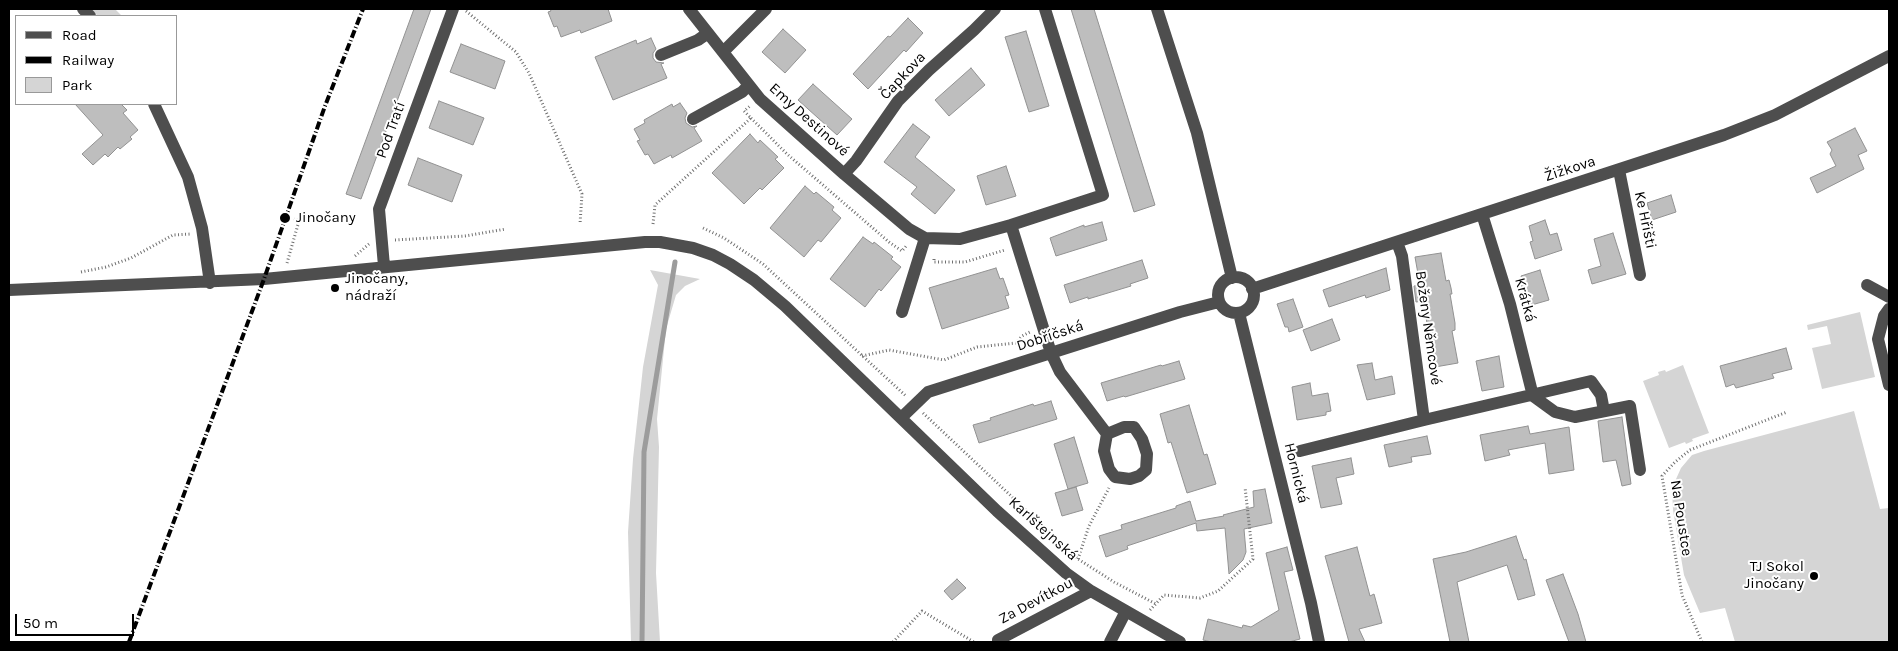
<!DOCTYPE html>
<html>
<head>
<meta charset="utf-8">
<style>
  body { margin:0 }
  #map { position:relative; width:1898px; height:651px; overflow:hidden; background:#fff; font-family:Karla,sans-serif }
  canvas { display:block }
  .frame { position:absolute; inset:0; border:10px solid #000; pointer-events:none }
  .legend { position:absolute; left:15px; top:15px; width:162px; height:90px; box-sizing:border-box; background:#fff; border:1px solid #999; margin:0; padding:6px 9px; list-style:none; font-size:15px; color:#000 }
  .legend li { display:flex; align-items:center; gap:10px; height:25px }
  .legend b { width:25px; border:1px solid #999 }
  .scale { position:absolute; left:15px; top:614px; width:119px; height:22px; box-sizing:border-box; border:2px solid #000; border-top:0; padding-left:6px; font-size:15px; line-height:18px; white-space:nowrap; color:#000; -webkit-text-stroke:4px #fff; paint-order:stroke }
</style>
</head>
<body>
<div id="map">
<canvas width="1898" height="651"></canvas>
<div class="frame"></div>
<ul class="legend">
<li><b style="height:6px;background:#4e4e4e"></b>Road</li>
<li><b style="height:6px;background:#000"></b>Railway</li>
<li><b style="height:14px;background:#d5d5d5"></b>Park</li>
</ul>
<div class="scale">50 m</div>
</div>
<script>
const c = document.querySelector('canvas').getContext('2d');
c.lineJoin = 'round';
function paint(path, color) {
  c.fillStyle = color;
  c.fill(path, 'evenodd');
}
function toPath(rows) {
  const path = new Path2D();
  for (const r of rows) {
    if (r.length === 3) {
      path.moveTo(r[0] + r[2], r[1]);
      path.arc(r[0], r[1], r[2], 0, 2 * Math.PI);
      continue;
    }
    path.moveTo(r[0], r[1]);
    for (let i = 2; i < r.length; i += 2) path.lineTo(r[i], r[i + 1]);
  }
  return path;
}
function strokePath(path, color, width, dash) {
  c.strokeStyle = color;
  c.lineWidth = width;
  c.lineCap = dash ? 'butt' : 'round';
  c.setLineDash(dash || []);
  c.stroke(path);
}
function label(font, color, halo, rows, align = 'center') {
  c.font = font + ' Karla,sans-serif';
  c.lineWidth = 4;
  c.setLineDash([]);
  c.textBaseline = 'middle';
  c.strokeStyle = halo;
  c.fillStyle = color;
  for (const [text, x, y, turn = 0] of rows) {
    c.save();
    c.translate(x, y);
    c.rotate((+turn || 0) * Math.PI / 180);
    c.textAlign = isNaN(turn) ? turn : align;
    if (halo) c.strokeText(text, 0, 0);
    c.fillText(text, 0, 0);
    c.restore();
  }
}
paint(toPath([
  [90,9,115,9,122,16,98,16],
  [650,270,700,279,685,286,676,295,666,329,657,419,659,447,656,573,660,642,631,642,628,532,633,459,643,367,658,285],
  [1860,312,1875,377,1822,389,1812,348,1831,344,1827,326,1808,330,1807,325],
  [1683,365,1709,433,1692,439,1693,441,1686,444,1685,442,1669,448,1643,381,1659,375,1658,372,1665,370,1666,372],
  [1854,411,1880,509,1889,508,1889,642,1735,642,1725,608,1700,613,1684,575,1673,510,1672,488,1681,468,1692,455,1704,451]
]), '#d5d5d5');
strokePath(toPath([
  [642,642,644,452,675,262]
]), '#9c9c9c', 5);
const building = toPath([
  [414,9,431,9,361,199,346,194,414,9],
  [550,9,608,9,612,21,581,33,580,30,561,37,557,26,554,27,548,12,551,11,550,9],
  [1071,9,1094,9,1155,205,1134,212,1071,9],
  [908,18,923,33,906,52,904,50,868,89,853,74,888,36,890,37,908,18],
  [783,29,806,50,785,73,762,52,783,29],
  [1026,31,1049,106,1029,112,1005,37,1026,31],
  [651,38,656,49,653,53,653,58,656,62,664,63,661,64,667,78,613,100,595,57,636,40,637,44,651,38],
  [461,44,505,61,495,89,450,72,461,44],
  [971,68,985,85,949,116,935,100,971,68],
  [813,84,852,119,837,135,798,100,813,84],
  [439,101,484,118,473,145,429,128,439,101],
  [680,103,687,113,685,118,686,123,692,127,697,126,694,128,702,141,672,158,671,155,654,164,648,154,645,155,637,141,640,140,634,129,645,123,644,120,672,104,673,107,680,103],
  [75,104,121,104,127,110,123,113,138,130,130,137,132,139,120,149,118,147,108,157,105,154,93,165,82,154,103,135,75,104],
  [913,124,930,137,915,157,955,190,935,214,911,194,917,187,884,162,913,124],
  [1855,128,1867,151,1858,155,1864,169,1817,193,1810,178,1836,166,1830,154,1832,150,1827,142,1855,128],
  [750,134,758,143,760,140,778,157,775,159,784,168,762,190,760,188,744,204,712,173,750,134],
  [418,158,462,175,452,202,408,185,418,158],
  [1006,166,1016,196,986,205,977,176,1006,166],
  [805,186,814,194,816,192,834,207,832,210,841,218,821,242,818,240,804,257,770,228,805,186],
  [1671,195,1676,212,1652,220,1647,203,1671,195],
  [1545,220,1550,235,1557,233,1562,250,1535,259,1530,242,1533,241,1529,226,1545,220],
  [1102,222,1107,240,1056,256,1050,238,1084,225,1084,227,1102,222],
  [1613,233,1626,274,1592,284,1588,270,1601,266,1594,239,1613,233],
  [863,237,873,244,874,242,893,257,891,259,901,267,881,291,879,289,865,307,830,279,863,237],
  [1441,253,1446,281,1449,280,1451,288,1452,294,1450,294,1455,323,1455,330,1452,331,1458,363,1435,367,1423,301,1416,302,1414,286,1420,285,1415,257,1441,253],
  [1142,260,1148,278,1130,284,1131,286,1088,299,1088,297,1070,303,1064,285,1142,260],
  [996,268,1000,279,1003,278,1009,295,1005,296,1009,308,942,329,929,288,996,268],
  [1386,268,1390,290,1366,298,1365,295,1329,307,1323,290,1386,268],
  [1540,270,1549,300,1528,306,1521,285,1524,284,1521,276,1540,270],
  [1293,299,1303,327,1289,332,1288,327,1285,327,1277,304,1293,299],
  [1332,319,1340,340,1311,351,1303,330,1332,319],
  [1786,348,1792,369,1772,374,1774,378,1736,388,1734,384,1726,387,1720,366,1786,348],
  [1499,356,1504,387,1482,391,1476,361,1499,356],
  [1179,361,1185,379,1125,397,1124,396,1107,401,1101,383,1161,365,1162,366,1179,361],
  [1372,363,1375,380,1392,376,1395,394,1367,400,1357,365,1372,363],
  [1310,383,1312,396,1328,393,1331,411,1326,412,1326,415,1297,420,1292,387,1310,383],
  [1051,401,1057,419,979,443,973,425,991,420,990,418,1033,404,1034,406,1051,401],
  [1189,405,1204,455,1207,454,1216,484,1187,493,1171,442,1168,443,1160,414,1189,405],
  [1622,417,1631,484,1622,486,1616,460,1603,462,1598,421,1622,417],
  [1528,426,1530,434,1569,427,1574,470,1549,474,1545,443,1508,450,1510,455,1485,461,1480,435,1528,426],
  [1427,436,1431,454,1411,457,1412,462,1389,467,1384,445,1427,436],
  [1074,437,1088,483,1068,489,1054,444,1074,437],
  [1351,458,1354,474,1336,478,1342,504,1321,508,1312,466,1351,458],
  [1076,487,1083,510,1062,516,1055,493,1076,487],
  [1265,489,1272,523,1244,529,1246,552,1243,560,1229,574,1225,528,1197,531,1196,523,1127,546,1128,549,1106,557,1099,536,1122,529,1121,525,1176,508,1176,506,1190,501,1196,521,1224,516,1223,515,1254,507,1253,491,1265,489],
  [1516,536,1524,560,1526,559,1535,595,1518,600,1507,565,1457,582,1469,642,1450,642,1433,559,1466,552,1516,536],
  [1287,547,1293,570,1284,572,1300,639,1289,642,1212,642,1203,640,1208,619,1242,628,1243,625,1251,627,1279,610,1266,553,1287,547],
  [1357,547,1370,596,1374,594,1382,623,1359,629,1365,642,1349,642,1325,556,1357,547],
  [1563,574,1578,614,1586,642,1569,642,1546,580,1563,574],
  [957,579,966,588,952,600,944,591,957,579]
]);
paint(building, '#bebebe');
strokePath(building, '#929292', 1);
strokePath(toPath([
  [466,11,516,52,529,73,582,194,580,224],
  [751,118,787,154,889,242,902,251,907,245],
  [653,224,655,205,751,118,744,111,750,106],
  [703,228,724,238,763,264,906,396],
  [395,240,465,236,506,229],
  [355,256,369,244],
  [934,259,934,262,965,262,1005,250],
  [287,263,299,221,294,219],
  [81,272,106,267,131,258,173,235,191,234],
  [862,356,889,350,944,360,977,347,1016,343,1022,336,1030,332],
  [923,413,1078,559,1114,582,1156,604],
  [1078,559,1089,526,1109,488],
  [1150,610,1164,595,1200,598,1218,591,1253,559,1245,487],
  [893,642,922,611,974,642],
  [1702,642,1682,595,1662,476,1675,462,1690,450,1787,412]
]), '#707070', 3, [1, 2.5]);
strokePath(toPath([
  [83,9,90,16],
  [689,9,760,99,844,174,909,229,925,238],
  [1157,9,1197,133,1232,278],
  [723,52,766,9],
  [661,55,698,40,708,33],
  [154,104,188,177,202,228,210,283],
  [693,119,742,92,749,85],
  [1619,170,1640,275],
  [844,174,856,161,898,101,929,70,974,30,995,9],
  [1482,214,1510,304,1533,396],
  [1011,225,1103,195,1045,9],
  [1397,242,1402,256,1424,420],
  [384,266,379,209,453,9],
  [1236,295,18],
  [1867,285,1889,297],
  [1252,289,1724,135,1775,115,1889,56],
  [9,290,264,279,645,242,660,242,693,248,713,255,730,264,754,280,785,306,997,511,1066,573,1091,591,1180,642],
  [1889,309,1884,316,1878,339,1889,385],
  [902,312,925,238,960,239,1011,225,1051,353,1060,372,1107,434],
  [1239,313,1311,603,1319,642],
  [1533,396,1555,412,1575,417,1630,406,1640,470],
  [901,418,928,392,1180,312,1219,302],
  [1124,427,1134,427,1142,439,1147,454,1146,470,1139,476,1130,479,1115,477,1109,469,1104,451,1107,434,1124,427],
  [1300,451,1424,420,1591,381,1601,395,1604,411],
  [998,642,998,640,1091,591],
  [1110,642,1126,611]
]), '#4e4e4e', 12);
strokePath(toPath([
  [129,642,264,279,325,106,363,9]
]), '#000', 4, [8, 2.5, 1, 2.5]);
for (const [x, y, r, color] of [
  [285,218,6,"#000"],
  [335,288,5,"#000"],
  [1814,576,5,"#000"]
]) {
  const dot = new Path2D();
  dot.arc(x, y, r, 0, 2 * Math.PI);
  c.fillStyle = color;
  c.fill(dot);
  strokePath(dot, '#fff', 2);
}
label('15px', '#000', '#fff', [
  ["Čapkova",903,76,-47],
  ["Emy Destinové",809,120,42],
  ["Pod Tratí",391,130,-70],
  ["Žižkova",1570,169,-18],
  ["Ke Hřišti",1645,220,78],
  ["Krátká",1525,300,75],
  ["Boženy Němcové",1428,328,82],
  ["Dobříčská",1050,336,-18],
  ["Hornická",1296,473,76],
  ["Na Poustce",1681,518,81],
  ["Karlštejnská",1043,529,42],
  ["Za Devítkou",1036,601,-28]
]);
label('15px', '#000', '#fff', [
  ["Jinočany",296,218],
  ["Jinočany,",345,279],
  ["nádraží",345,296],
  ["TJ Sokol",1804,567,"right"],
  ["Jinočany",1804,584,"right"]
], 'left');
</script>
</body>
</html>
